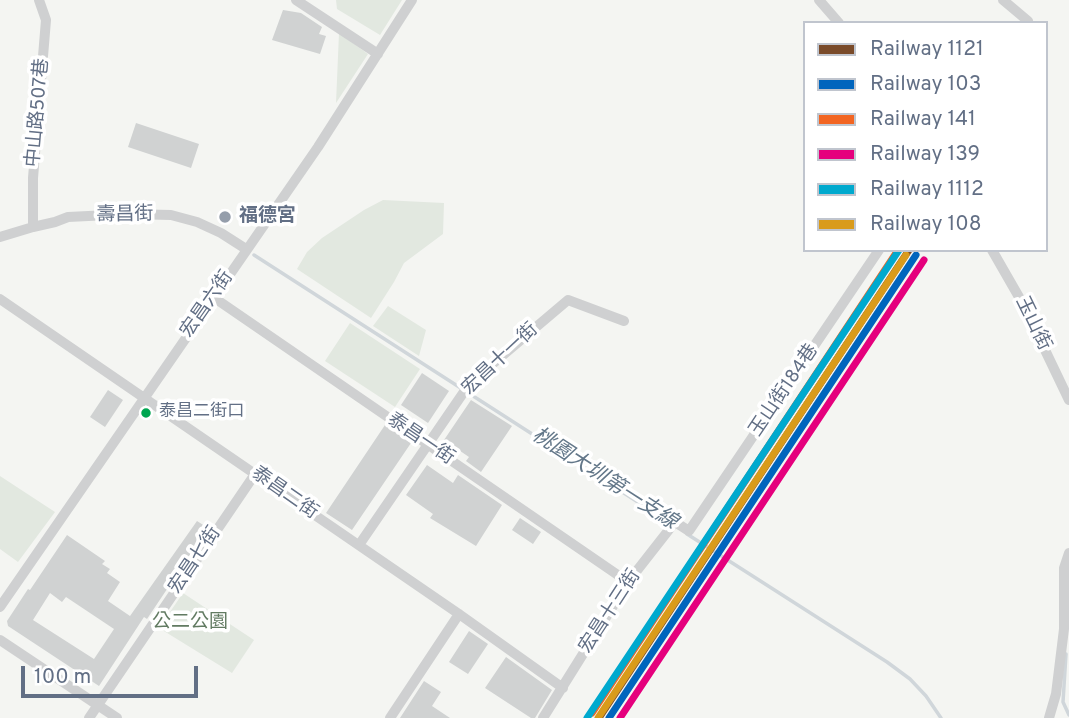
<!DOCTYPE html>
<html>
<head>
<meta charset="utf-8">
<style>
  body { margin:0 }
  #map { position:relative; width:1069px; height:718px; overflow:hidden; background:#f4f5f2; font-family:Overpass,sans-serif }
  canvas { display:block }
  .legend { position:absolute; left:803px; top:21px; width:245px; height:231px; box-sizing:border-box; background:#fff; border:2px solid #c0c5ce; margin:0; padding:9px 12px; list-style:none; font-size:21px; color:#626f85 }
  .legend li { display:flex; align-items:center; gap:14px; height:35px }
  .legend b { width:35px; border:2px solid #c0c5ce }
  .scale { position:absolute; left:21px; top:666px; width:177px; height:32px; box-sizing:border-box; border:4px solid #626f85; border-top:0; padding-left:9px; font-size:21px; line-height:24px; white-space:nowrap; color:#626f85; -webkit-text-stroke:5px #fff; paint-order:stroke }
</style>
</head>
<body>
<div id="map">
<canvas width="1069" height="718"></canvas>
<ul class="legend">
<li><b style="height:9px;background:#7a4b2a"></b>Railway 1121</li>
<li><b style="height:9px;background:#0065bd"></b>Railway 103</li>
<li><b style="height:9px;background:#f26522"></b>Railway 141</li>
<li><b style="height:9px;background:#e5007d"></b>Railway 139</li>
<li><b style="height:9px;background:#00a9ce"></b>Railway 1112</li>
<li><b style="height:9px;background:#d99b1b"></b>Railway 108</li>
</ul>
<div class="scale">100 m</div>
</div>
<script>
const c = document.querySelector('canvas').getContext('2d');
c.lineJoin = 'round';
function paint(path, color) {
  c.fillStyle = color;
  c.fill(path, 'evenodd');
}
function toPath(rows) {
  const path = new Path2D();
  for (const r of rows) {
    path.moveTo(r[0], r[1]);
    for (let i = 2; i < r.length; i += 2) path.lineTo(r[i], r[i + 1]);
  }
  return path;
}
function strokePath(path, color, width, dash) {
  c.strokeStyle = color;
  c.lineWidth = width;
  c.lineCap = dash ? 'butt' : 'round';
  c.setLineDash(dash || []);
  c.stroke(path);
}
function label(font, color, halo, rows, align = 'center') {
  c.font = font + ' Overpass,"Noto Sans TC",sans-serif';
  c.lineWidth = 7;
  c.setLineDash([]);
  c.textBaseline = 'middle';
  c.strokeStyle = halo;
  c.fillStyle = color;
  for (const [text, x, y, turn = 0] of rows) {
    c.save();
    c.translate(x, y);
    c.rotate((+turn || 0) * Math.PI / 180);
    c.textAlign = isNaN(turn) ? turn : align;
    if (halo) c.strokeText(text, 0, 0);
    c.fillText(text, 0, 0);
    c.restore();
  }
}
paint(toPath([
  [336,0,402,0,380,35,337,9],
  [339,33,368,54,336,103],
  [383,200,444,203,443,234,404,263,394,282,371,318,297,269,307,252,322,238,364,210],
  [388,306,426,330,419,356,373,326],
  [350,323,420,369,395,407,325,361],
  [0,476,55,512,18,562,0,549],
  [183,593,254,640,232,673,159,628]
]), '#e2e8e0');
strokePath(toPath([
  [254,255,672,524],
  [687,534,887,662,910,679,926,696,941,718],
  [1066,654,1063,702,1069,715]
]), '#d0d6da', 3.5);
paint(toPath([
  [283,10,301,13,322,27,319,34,326,36,320,54,272,40],
  [136,123,199,144,191,168,128,147],
  [422,373,449,391,428,423,401,405],
  [108,390,123,400,105,427,90,417],
  [471,400,512,426,481,472,466,461,469,457,444,440],
  [385,425,411,443,352,530,326,513],
  [427,465,453,483,458,475,502,505,476,546,430,518,433,514,406,495],
  [520,518,541,532,533,544,512,530],
  [197,521,208,528,147,619,144,617,99,686,8,626,7,621,28,589,30,590,67,535,105,561,102,564,110,569,107,573,120,582,108,601,130,616],
  [50,593,62,602,66,597,114,629,94,659,33,620],
  [469,631,488,644,468,674,449,662],
  [506,657,552,690,535,718,531,718,485,688],
  [424,681,441,692,432,706,450,718,400,718]
]), '#d0d2d2');
strokePath(toPath([
  [296,0,378,54],
  [819,0,839,23],
  [1003,0,1028,21,1027,23],
  [33,227,33,178,46,20,39,0],
  [0,237,33,227,55,222,68,217,129,214,171,215,197,222,221,233,246,249],
  [992,250,1023,304,1069,400],
  [213,297,628,582],
  [0,299,459,614,563,688],
  [359,545,470,383,568,300,624,321],
  [0,607,318,147,412,0],
  [0,640,117,718],
  [89,718,255,474],
  [390,718,459,614],
  [543,718,628,582,675,522,689,531,879,250],
  [1049,718,1056,694,1064,629,1064,568,1069,553]
]), '#cfd0d1', 10);
strokePath(toPath([
  [599,718,909,250]
]), '#7a4b2a', 7);
strokePath(toPath([
  [609,718,916,255]
]), '#0065bd', 7);
strokePath(toPath([
  [592,713,898,250]
]), '#f26522', 7);
strokePath(toPath([
  [620,718,924,260]
]), '#e5007d', 7);
strokePath(toPath([
  [587,718,899,250]
]), '#00a9ce', 7);
strokePath(toPath([
  [598,718,906,255]
]), '#d99b1b', 7);
for (const [x, y, r, color] of [
  [225,217,7,"#959eab"],
  [146,413,6,"#00a651"]
]) {
  const dot = new Path2D();
  dot.arc(x, y, r, 0, 2 * Math.PI);
  c.fillStyle = color;
  c.fill(dot);
  strokePath(dot, '#fff', 2.5);
}
label('17px', '#626f85', '#fff', [
  ["泰昌二街口",159,413]
], 'left');
label('19px', '#626f85', '#fff', [
  ["中山路507巷",39,113,-85],
  ["壽昌街",125,216,-1],
  ["宏昌六街",208,305,-55],
  ["玉山街",1032,324,64],
  ["宏昌十一街",501,360,-43],
  ["玉山街184巷",785,391,-56],
  ["泰昌一街",420,440,34],
  ["泰昌二街",284,494,35],
  ["宏昌七街",196,561,-56],
  ["宏昌十三街",611,612,-57]
]);
label('bold 19px', '#626f85', '#fff', [
  ["福德宮",239,217]
], 'left');
label('19px', '#627b62', '#fff', [
  ["公二公園",190,623]
]);
label('italic 21px', '#637789', '#fff', [
  ["桃園大圳第一支線",604,480,33]
]);
</script>
</body>
</html>
